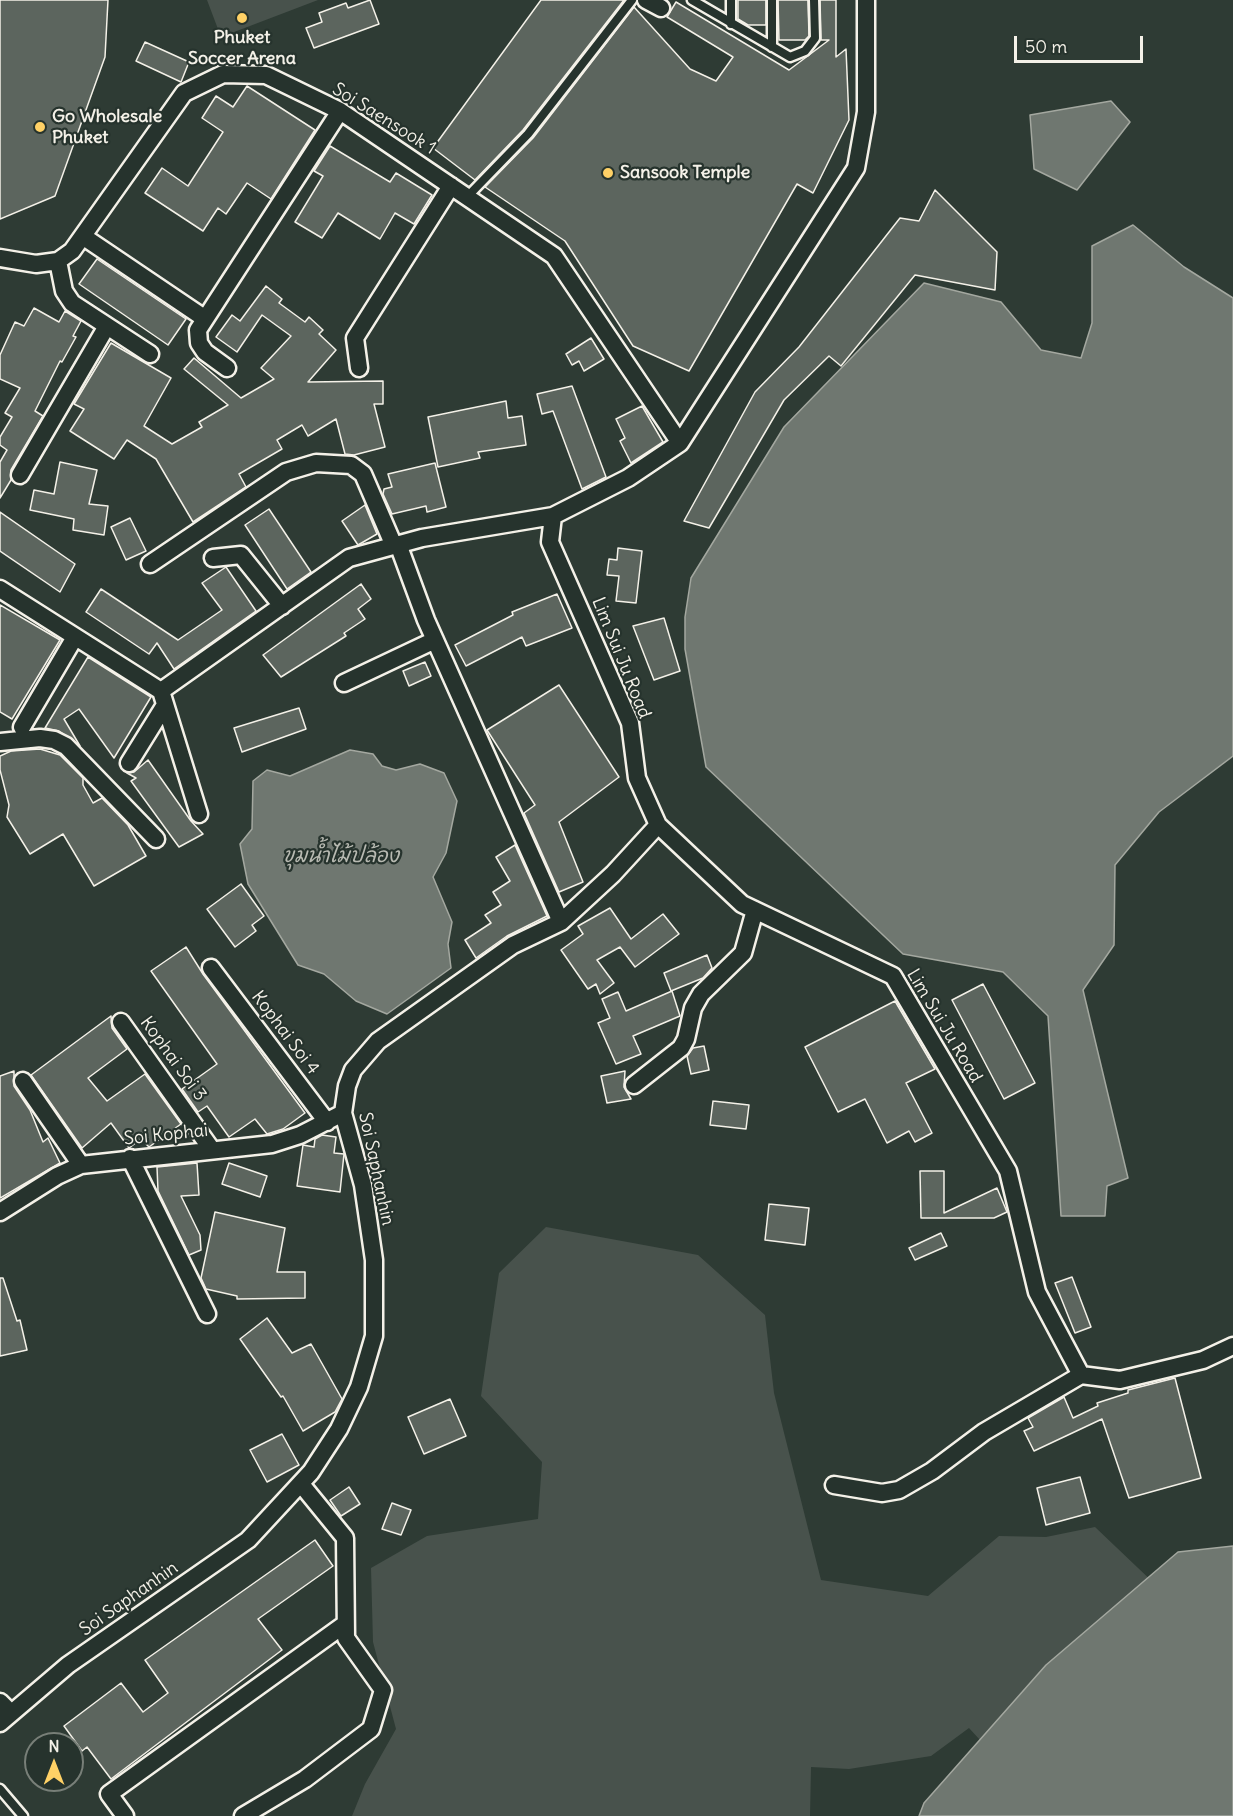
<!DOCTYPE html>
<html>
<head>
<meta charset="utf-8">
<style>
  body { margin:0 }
  #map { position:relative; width:1233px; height:1816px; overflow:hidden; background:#2e3b34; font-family:Delius,sans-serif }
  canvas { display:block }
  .north { position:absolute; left:24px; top:1732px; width:60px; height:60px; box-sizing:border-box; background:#26332d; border:2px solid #787f78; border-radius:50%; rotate:0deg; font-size:16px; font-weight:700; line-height:24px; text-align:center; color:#f4f1e8 }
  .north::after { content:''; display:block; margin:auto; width:21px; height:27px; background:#ffd166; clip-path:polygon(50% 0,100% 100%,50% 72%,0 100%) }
  .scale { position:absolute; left:1014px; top:36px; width:129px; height:27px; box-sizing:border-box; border:3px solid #f4f1e8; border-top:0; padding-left:8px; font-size:18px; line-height:21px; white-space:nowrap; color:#f4f1e8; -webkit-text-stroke:4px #26332d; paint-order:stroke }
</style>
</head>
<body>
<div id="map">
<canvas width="1233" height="1816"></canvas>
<div class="north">N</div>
<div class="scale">50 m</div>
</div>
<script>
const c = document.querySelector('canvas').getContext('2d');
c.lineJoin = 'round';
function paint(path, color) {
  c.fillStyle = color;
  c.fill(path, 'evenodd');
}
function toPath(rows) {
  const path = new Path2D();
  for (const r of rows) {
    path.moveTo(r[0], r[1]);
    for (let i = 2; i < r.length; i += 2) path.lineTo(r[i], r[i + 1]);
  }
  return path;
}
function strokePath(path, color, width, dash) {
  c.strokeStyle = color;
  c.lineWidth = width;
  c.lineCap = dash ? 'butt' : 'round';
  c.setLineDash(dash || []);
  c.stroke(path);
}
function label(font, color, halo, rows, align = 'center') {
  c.font = font + ' Delius,"Playpen Sans Thai",sans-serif';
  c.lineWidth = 4.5;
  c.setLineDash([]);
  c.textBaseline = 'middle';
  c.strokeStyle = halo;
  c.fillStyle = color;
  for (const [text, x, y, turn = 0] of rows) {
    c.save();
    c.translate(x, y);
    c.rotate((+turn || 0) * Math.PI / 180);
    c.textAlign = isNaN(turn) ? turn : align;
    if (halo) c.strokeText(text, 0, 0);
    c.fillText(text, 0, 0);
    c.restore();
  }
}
paint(toPath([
  [207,0,318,0,221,37],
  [546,1227,698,1255,765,1315,774,1393,821,1580,928,1596,999,1536,1046,1537,1095,1527,1158,1587,1013,1776,969,1728,931,1756,849,1769,811,1767,810,1816,352,1816,365,1784,396,1729,373,1642,371,1568,427,1536,538,1519,542,1462,481,1396,499,1273]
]), '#48524c');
const water = toPath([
  [1111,101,1130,122,1077,190,1034,169,1030,115,1111,101],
  [1133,225,1184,267,1233,298,1233,756,1159,812,1115,865,1114,945,1083,990,1128,1178,1107,1186,1105,1216,1061,1216,1048,1016,1003,972,903,954,706,767,685,649,685,617,691,578,784,427,924,283,1001,302,1041,350,1081,358,1092,323,1092,246,1133,225],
  [350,750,373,754,382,766,396,770,420,764,444,773,457,801,446,853,433,877,452,922,448,944,451,968,387,1014,356,1001,324,974,298,965,248,884,240,844,252,829,253,781,267,770,290,776,350,750],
  [1233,1546,1233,1816,919,1816,924,1803,1046,1665,1178,1552,1233,1546]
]);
paint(water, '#6f7770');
strokePath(water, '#a4a8a0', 1.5);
const building = toPath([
  [0,0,108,0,105,57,55,196,0,219,0,0],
  [370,0,379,24,314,48,306,28,322,22,319,13,346,3,348,8,370,0],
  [541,0,624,0,523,130,475,180,433,148,541,0],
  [738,0,766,0,766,25,748,25,738,19,738,0],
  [778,0,808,0,809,36,805,40,779,40,778,0],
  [820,0,836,0,836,57,846,49,849,120,813,193,797,184,689,371,633,346,565,241,485,187,533,138,634,7,690,69,716,81,733,57,667,17,676,2,789,70,829,40,821,40,820,0],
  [145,42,189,62,181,82,136,61,145,42],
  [247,86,315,130,271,199,247,183,226,214,218,208,203,231,145,193,162,168,188,186,223,132,202,118,216,96,233,107,247,86],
  [330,146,390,182,396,173,432,195,414,224,395,213,380,239,338,213,322,238,295,222,323,176,314,171,330,146],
  [935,190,997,252,995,290,915,275,841,366,829,356,784,400,709,528,684,521,755,392,799,347,900,218,919,221,935,190],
  [97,259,186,319,168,345,79,284,97,259],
  [266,286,282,299,279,303,305,322,309,317,323,330,319,334,336,350,308,382,383,381,383,404,374,404,385,447,354,455,345,454,336,419,308,436,302,425,277,440,282,449,239,474,246,487,193,522,156,459,127,440,114,459,70,431,84,409,74,404,111,343,171,378,144,426,172,444,202,427,199,422,228,405,184,369,194,358,241,398,274,379,261,368,291,336,262,315,237,352,216,337,232,315,240,321,266,286],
  [34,308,59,322,65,311,81,321,73,336,76,337,62,362,60,361,35,411,43,416,11,470,11,480,0,498,0,462,7,450,0,445,0,437,12,417,5,413,20,388,0,379,0,355,15,322,24,326,34,308],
  [591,338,604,359,584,371,579,361,572,365,566,354,591,338],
  [572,386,606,477,582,489,553,411,542,414,537,394,572,386],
  [506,401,508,418,522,416,526,445,478,452,480,458,438,467,428,417,506,401],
  [642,406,663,442,631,463,620,441,625,438,616,419,642,406],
  [60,462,97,470,89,504,108,506,104,535,73,530,74,519,30,510,34,490,54,494,60,462],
  [435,463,446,507,427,512,426,506,392,514,383,494,384,489,392,487,388,474,435,463],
  [365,505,377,534,358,545,342,521,365,505],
  [269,509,311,572,287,589,245,525,269,509],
  [0,512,75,564,60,592,0,551,0,512],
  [130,518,146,551,126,560,111,527,130,518],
  [618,548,642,551,636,603,616,601,619,576,607,575,609,559,617,560,618,548],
  [226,567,256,611,174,669,157,643,149,654,86,612,101,589,178,640,222,610,202,583,226,567],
  [361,584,371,599,358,609,365,619,344,633,346,636,281,677,263,655,361,584],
  [557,594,572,628,526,646,522,637,466,666,455,645,513,615,512,612,557,594],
  [0,605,60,640,12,719,0,712,0,605],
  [664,618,680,671,654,680,633,626,664,618],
  [88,657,151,697,114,758,79,709,64,719,80,746,59,731,45,728,88,657],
  [425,662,431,676,409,686,403,671,425,662],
  [559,685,619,777,559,822,583,882,559,892,524,813,535,805,487,730,559,685],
  [299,708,306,729,242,752,234,728,299,708],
  [40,749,60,755,83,778,83,785,93,803,102,798,128,825,146,856,94,886,63,834,30,854,7,817,9,805,0,770,0,756,11,751,40,749],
  [148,760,191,821,203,834,179,847,131,781,136,778,127,773,134,772,148,760],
  [515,845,547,916,507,936,476,958,465,940,491,923,485,915,501,905,493,892,510,881,496,857,515,845],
  [241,884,264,916,252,925,256,931,235,947,207,909,241,884],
  [610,908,631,939,663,914,679,934,635,967,620,947,597,960,614,983,600,994,596,984,588,989,561,950,583,934,578,926,610,908],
  [186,947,203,974,305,1113,283,1129,267,1134,255,1119,229,1137,207,1106,198,1112,182,1089,217,1064,151,971,186,947],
  [707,955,712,968,703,978,671,991,664,973,707,955],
  [983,984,1035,1083,1004,1099,952,1000,983,984],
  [672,991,680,1016,633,1036,641,1054,616,1064,598,1023,610,1018,602,999,618,992,626,1011,672,991],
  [895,1001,935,1069,906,1083,932,1133,915,1142,909,1131,887,1143,865,1099,838,1112,805,1047,895,1001],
  [111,1016,112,1028,127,1049,88,1078,107,1101,145,1074,181,1124,149,1147,141,1139,129,1148,111,1123,82,1148,31,1075,111,1016],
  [704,1046,709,1070,691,1074,687,1056,693,1048,704,1046],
  [14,1071,14,1086,30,1110,43,1142,48,1138,60,1163,0,1198,0,1076,14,1071],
  [625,1071,624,1087,631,1099,607,1103,601,1076,625,1071],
  [713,1101,749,1105,746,1129,710,1125,713,1101],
  [322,1135,336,1137,334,1153,344,1154,340,1192,297,1186,303,1145,314,1147,315,1139,322,1135],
  [197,1163,199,1195,181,1196,200,1235,201,1250,189,1255,158,1191,157,1167,197,1163],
  [229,1163,267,1176,260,1197,222,1184,229,1163],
  [920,1171,944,1171,944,1213,997,1188,1007,1212,994,1218,921,1218,920,1171],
  [769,1204,809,1208,805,1245,765,1240,769,1204],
  [215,1212,285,1228,277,1272,305,1272,305,1298,237,1299,237,1296,206,1289,201,1278,215,1212],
  [941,1233,947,1246,915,1260,909,1248,941,1233],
  [1072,1277,1091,1327,1075,1333,1055,1283,1072,1277],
  [0,1278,3,1278,17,1321,20,1320,27,1350,0,1356,0,1278],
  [267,1318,292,1353,311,1344,342,1399,335,1412,303,1431,283,1396,281,1397,240,1339,267,1318],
  [1175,1378,1201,1478,1129,1498,1102,1419,1034,1451,1024,1431,1033,1427,1028,1418,1064,1397,1073,1418,1098,1406,1097,1403,1128,1393,1128,1390,1175,1378],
  [450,1399,466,1436,424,1454,408,1417,450,1399],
  [282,1434,299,1465,267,1482,250,1450,282,1434],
  [1080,1477,1090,1513,1046,1525,1037,1488,1080,1477],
  [349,1487,360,1504,341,1516,330,1500,349,1487],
  [392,1503,411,1510,401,1535,382,1529,392,1503],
  [315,1540,333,1566,258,1619,282,1650,111,1779,87,1747,82,1751,64,1726,121,1683,143,1712,168,1693,145,1660,315,1540]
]);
paint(building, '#5c655e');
strokePath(building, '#f4f1e8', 1.5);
const lane = toPath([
  [692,0,790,57,805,51,815,38,814,0],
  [731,0,731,24],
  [772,47,772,0],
  [467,197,528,134,632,0],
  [0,1789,23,1816]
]);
const street = toPath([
  [646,0,661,8],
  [866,0,866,112,856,168,680,443,628,478,553,516,550,542,630,723,637,778,658,825,742,904,893,976,1008,1171,1037,1292,1081,1375,1120,1380,1203,1360,1233,1346],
  [84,237,204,318],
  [0,258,36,264,58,261,72,251,184,93,223,74,266,75,340,111,554,256,680,443],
  [58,261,64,291,72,303,150,354],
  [227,368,205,352,199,343,198,330,340,111],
  [359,368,355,338,451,186],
  [20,475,107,326],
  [398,544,426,620,561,922],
  [213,558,241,555,282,606],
  [150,564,286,472,316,463,351,465,363,474,394,546],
  [0,589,161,691,199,814],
  [344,683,435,640],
  [161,691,349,558,422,538,553,516],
  [22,727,75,637],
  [0,742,40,738,54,740,66,746,156,839],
  [129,763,165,705],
  [211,968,327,1122],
  [121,1022,212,1150],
  [23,1081,81,1165],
  [634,1085,681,1048,686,1039,693,1008,701,994,743,953,755,910],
  [130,1158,207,1314],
  [0,1212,57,1176,81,1165,272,1144,300,1135,343,1113],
  [834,1485,882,1493,899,1490,932,1471,984,1432,1081,1375],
  [0,1702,11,1713],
  [0,1723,68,1665,248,1540,311,1472,339,1429,359,1387,374,1336,374,1260,363,1185,343,1113,347,1086,353,1070,378,1041,513,945,561,922,613,874,658,825],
  [125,1816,109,1794,345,1624],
  [243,1816,305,1779,371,1729,383,1690,346,1638,345,1538,301,1484]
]);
strokePath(lane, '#f4f1e8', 13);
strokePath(street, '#f4f1e8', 21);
strokePath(lane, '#26332d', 8);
strokePath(street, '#26332d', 16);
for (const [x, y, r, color] of [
  [242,18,6,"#ffd166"],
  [40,127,6,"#ffd166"],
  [608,173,6,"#ffd166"]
]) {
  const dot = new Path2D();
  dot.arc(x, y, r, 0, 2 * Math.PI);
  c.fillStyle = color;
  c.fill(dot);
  strokePath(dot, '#26332d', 2);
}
label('bold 18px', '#f4f1e8', '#26332d', [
  ["Phuket",242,38,"center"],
  ["Soccer Arena",242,59,"center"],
  ["Go Wholesale",52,117],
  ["Phuket",52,138],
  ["Sansook Temple",620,173]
], 'left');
label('18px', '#f4f1e8', '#26332d', [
  ["Soi Saensook 1",384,119,32],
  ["Lim Sui Ju Road",621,658,68],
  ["Lim Sui Ju Road",944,1026,59],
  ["Kophai Soi 4",285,1033,53],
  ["Kophai Soi 3",173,1059,54],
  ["Soi Kophai",166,1135,-6],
  ["Soi Saphanhin",376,1169,78],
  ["Soi Saphanhin",129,1599,-35]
]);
label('italic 20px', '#b8bab2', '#26332d', [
  ["ขุมน้ำไม้ปล้อง",341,856]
]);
</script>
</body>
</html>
